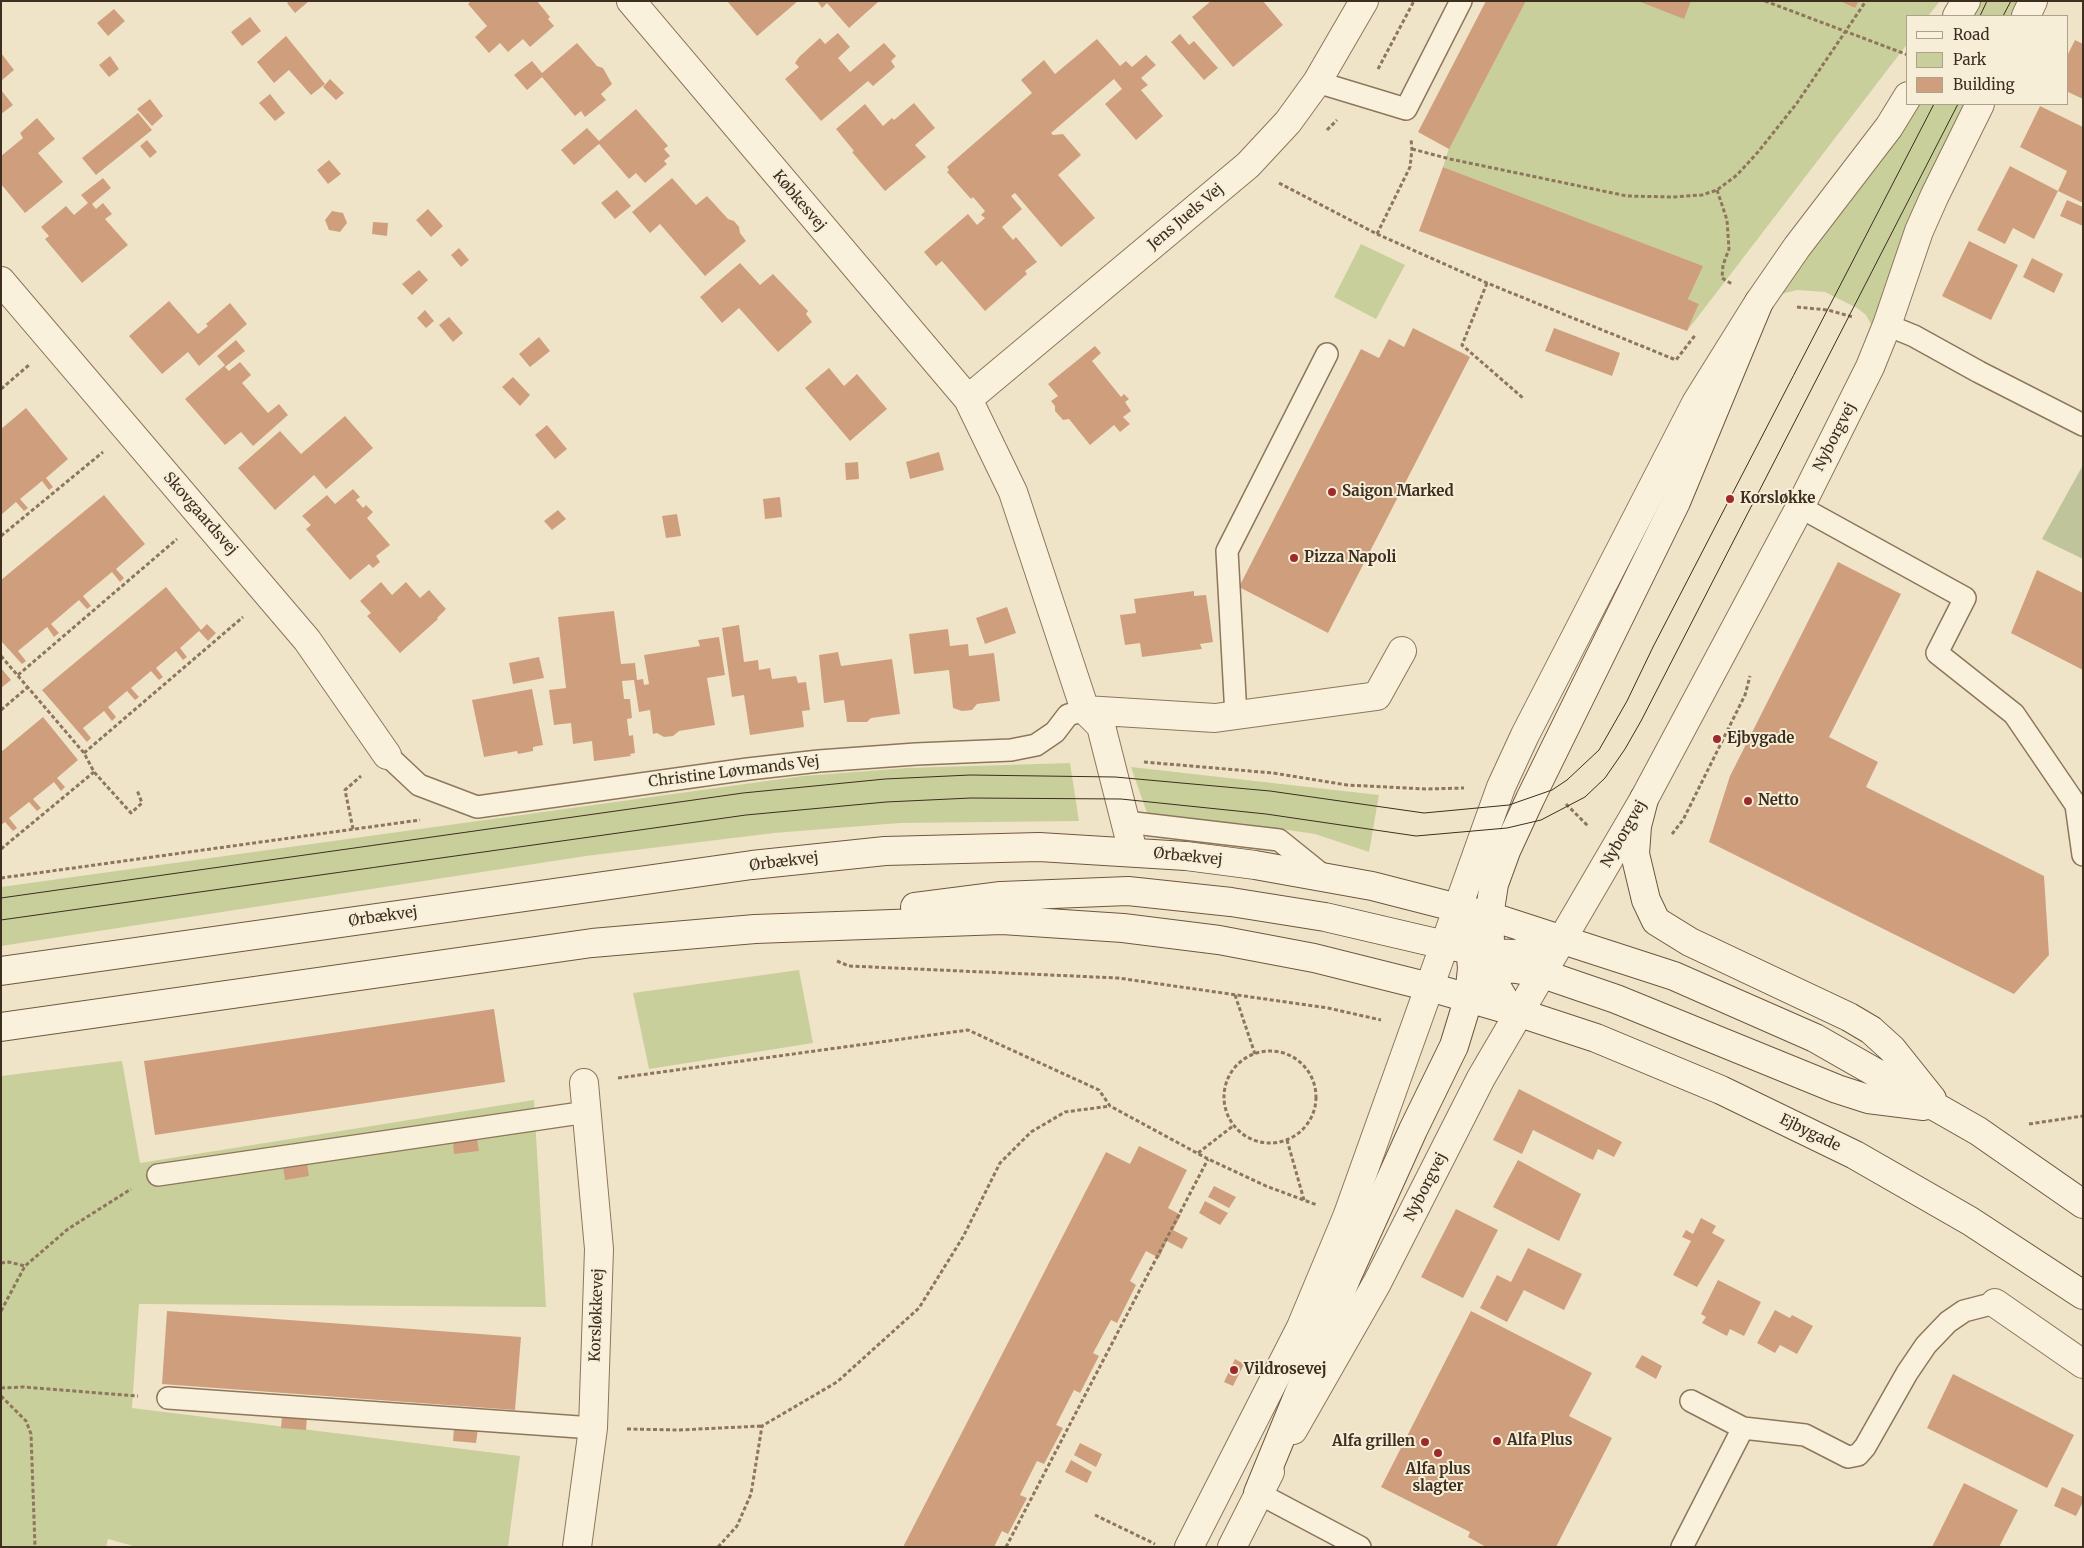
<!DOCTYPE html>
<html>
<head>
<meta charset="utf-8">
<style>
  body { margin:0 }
  #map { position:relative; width:2084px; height:1548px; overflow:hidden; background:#f0e4c8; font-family:Merriweather,serif }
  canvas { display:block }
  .frame { position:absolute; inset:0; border:2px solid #3d2e20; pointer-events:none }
  .legend { position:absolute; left:1906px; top:15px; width:162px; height:90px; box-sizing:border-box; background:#f7eed8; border:1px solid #ada18e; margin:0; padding:6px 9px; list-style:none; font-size:15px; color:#3d2e20 }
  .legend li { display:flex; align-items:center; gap:10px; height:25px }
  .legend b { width:25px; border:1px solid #ada18e }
</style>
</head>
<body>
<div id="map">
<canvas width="2084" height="1548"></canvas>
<div class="frame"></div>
<ul class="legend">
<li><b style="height:6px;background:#faf1dc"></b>Road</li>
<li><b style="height:14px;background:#c9cf9b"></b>Park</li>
<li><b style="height:14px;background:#cf9f7d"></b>Building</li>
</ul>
</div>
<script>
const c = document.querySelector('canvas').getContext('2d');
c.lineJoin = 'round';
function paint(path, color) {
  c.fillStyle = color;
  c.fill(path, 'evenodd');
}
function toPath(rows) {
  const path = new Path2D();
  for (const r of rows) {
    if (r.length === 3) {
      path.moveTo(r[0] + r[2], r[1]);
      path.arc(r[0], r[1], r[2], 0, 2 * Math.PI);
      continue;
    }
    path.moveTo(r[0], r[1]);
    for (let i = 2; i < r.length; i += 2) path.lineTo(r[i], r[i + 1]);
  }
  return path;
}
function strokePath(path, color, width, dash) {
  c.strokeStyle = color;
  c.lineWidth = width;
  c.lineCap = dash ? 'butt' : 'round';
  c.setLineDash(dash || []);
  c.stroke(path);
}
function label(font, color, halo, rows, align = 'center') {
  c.font = font + ' Merriweather,serif';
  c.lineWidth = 4;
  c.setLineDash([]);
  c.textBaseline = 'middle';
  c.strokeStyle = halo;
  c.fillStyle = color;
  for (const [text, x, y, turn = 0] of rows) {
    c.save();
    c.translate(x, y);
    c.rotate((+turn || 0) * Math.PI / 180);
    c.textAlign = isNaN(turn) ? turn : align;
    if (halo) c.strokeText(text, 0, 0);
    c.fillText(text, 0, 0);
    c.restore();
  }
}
paint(toPath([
  [1526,1,1838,1,1855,8,1859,1,1940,1,1928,16,1908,16,1908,43,1687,331,1699,304,1688,299,1702,266,1443,167,1449,148],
  [1978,1,2022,1,2014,16,1970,16],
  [1917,104,1969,104,1873,328,1866,315,1857,308,1825,292,1797,290,1781,294,1785,285],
  [1361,244,1405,265,1376,319,1334,297],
  [1070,763,1079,821,900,823,774,833,586,856,1,946,1,887,803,776,907,768],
  [1131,767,1379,795,1369,852,1315,834,1247,824,1153,815,1147,813],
  [799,970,813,1043,649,1069,633,993],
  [122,1061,140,1163,534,1100,546,1307,139,1304,132,1408,520,1456,508,1547,137,1547,108,1539,106,1547,1,1547,1,1076]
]), '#c9cf9b');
paint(toPath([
  [2083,465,2083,559,2042,539]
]), '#bfc49a');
paint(toPath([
  [290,1,309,1,295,13,287,3],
  [471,1,537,1,550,17,548,19,554,26,530,47,523,39,508,52,500,43,489,53,475,37,487,26,468,4],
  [727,1,798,1,757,36],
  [817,1,877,1,878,2,849,28,827,3,822,8],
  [1211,1,1263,1,1283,25,1233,67,1192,17],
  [1486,1,1526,1,1449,149,1418,132],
  [1638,1,1691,1,1684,19],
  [1839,1,1859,1,1855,8],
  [114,9,125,21,108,36,97,23],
  [250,17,261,31,242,46,231,32],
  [838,33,850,47,838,58,850,72,884,43,896,56,891,61,895,67,873,86,868,81,821,121,785,79,799,67,795,63,799,57,820,38,825,44],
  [1180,34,1189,45,1194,41,1218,68,1204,80,1171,42],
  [286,36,325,84,311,95,289,70,274,83,257,62],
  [1097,39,1120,66,1126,61,1132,67,1146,55,1156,65,1141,78,1148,85,1141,90,1163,116,1136,140,1105,104,1122,89,1114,79,1051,133,1053,135,1063,134,1081,155,1058,175,1095,218,1061,247,1015,193,1011,196,1022,209,1002,227,1013,240,1016,237,1037,262,1025,271,1027,274,985,311,942,261,936,266,924,252,968,214,977,225,985,218,981,215,985,211,973,197,971,199,947,172,949,170,947,167,1032,93,1021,80,1044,60,1055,74],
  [2075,40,2083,44,2083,99,2068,92,2068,54],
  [577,43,597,66,603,68,612,84,601,94,606,100,585,117,581,111,575,116,542,77,527,90,514,75,532,61,542,73],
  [1,53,14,70,1,81],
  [110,56,119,69,109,77,99,65],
  [330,79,344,93,336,100,323,87],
  [1,90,13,105,1,114],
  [270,94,285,113,275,121,259,103],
  [150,99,163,116,152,126,137,109],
  [914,103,935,128,915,145,926,157,885,191,852,152,854,151,836,129,865,104,883,126,892,118,894,120],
  [2040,106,2083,127,2083,203,2058,191,2034,239,2013,228,2005,244,1977,230,2010,166,2058,191,2067,171,2020,147],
  [636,109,668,146,664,149,670,156,664,161,667,164,645,183,636,173,629,179,599,144,574,165,561,150,587,128,599,141],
  [138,113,152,130,96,175,82,158],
  [37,118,55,139,38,153,63,182,25,213,1,184,1,156,23,138,20,133],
  [147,140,157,152,150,158,140,146],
  [329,160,341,174,328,184,317,170],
  [1443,167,1703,266,1688,299,1699,304,1687,331,1419,231],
  [103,178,111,188,92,204,96,209,103,203,112,214,105,219,128,245,82,283,45,239,49,236,41,227,66,206,74,215,88,203,81,195],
  [672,178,696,205,707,196,728,219,734,221,739,227,740,233,746,241,705,276,660,224,650,233,632,212],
  [617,190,631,206,615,219,601,203],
  [2067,200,2083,207,2083,226,2060,216],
  [428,209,443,226,431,237,416,220],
  [332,211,343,213,347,223,340,232,329,230,325,220],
  [373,222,388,223,387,236,372,234],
  [1969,241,2018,265,1991,320,1942,296],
  [459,248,469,260,461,267,451,255],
  [2032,258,2063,274,2054,293,2023,277],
  [740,263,760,285,773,274,808,311,806,314,812,322,778,352,739,308,722,323,700,297],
  [419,270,428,280,412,295,402,284],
  [169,301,198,334,208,326,206,324,230,303,247,324,199,366,188,352,162,374,129,336],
  [425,310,434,321,426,328,417,318],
  [449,317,463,333,453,342,439,325],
  [1413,328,1470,357,1328,633,1239,587,1361,349,1379,358,1389,339,1404,347],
  [1554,328,1620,353,1612,376,1545,351],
  [539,337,550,351,530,367,519,354],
  [236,340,245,351,225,367,229,371,240,362,251,375,242,383,268,413,279,404,288,415,253,446,241,432,225,445,185,399,225,365,217,356],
  [1095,346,1101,353,1092,361,1121,397,1124,394,1129,399,1125,402,1131,411,1123,417,1130,424,1120,432,1114,425,1090,445,1069,419,1063,420,1055,411,1055,406,1051,401,1058,396,1048,384],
  [829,368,844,386,857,374,887,409,850,441,805,388],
  [513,377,530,395,520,406,502,387],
  [26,408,68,459,46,478,53,487,49,490,42,481,20,499,28,508,24,511,16,502,1,515,1,429],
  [345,416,373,448,326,489,314,475,275,510,238,468,280,431,301,454],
  [547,425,567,449,555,459,535,435],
  [939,452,944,470,910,479,906,462],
  [858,462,859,479,846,480,845,463],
  [353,489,360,497,356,500,363,508,366,505,373,512,367,518,390,545,376,556,380,562,373,568,369,564,350,580,306,529,311,525,302,516,327,495,335,504],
  [104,495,145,544,116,569,124,578,120,582,112,572,83,596,91,606,87,609,79,600,51,624,59,633,54,637,47,627,18,651,26,661,22,664,1,641,1,580],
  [780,497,782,517,765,519,763,499],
  [558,510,566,519,552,530,544,521],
  [677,514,681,536,666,538,662,516],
  [1838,562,1901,594,1829,737,1878,762,1866,787,2044,876,2049,955,2014,994,1709,842,1730,776],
  [2037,570,2083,593,2083,670,2011,633],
  [381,582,392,595,406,582,420,598,429,590,446,609,437,618,438,619,400,653,367,616,371,613,360,601],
  [166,587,201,630,207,624,216,633,208,641,199,631,180,648,187,657,183,660,176,651,156,668,163,677,159,680,151,671,131,688,139,697,135,700,127,691,108,707,116,717,112,721,104,711,83,728,91,738,87,742,42,690],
  [1194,591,1194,596,1206,595,1213,642,1200,644,1202,649,1142,657,1140,643,1125,645,1120,615,1136,613,1134,599],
  [1007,607,1016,633,985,644,976,618],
  [614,611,621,664,635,663,637,680,643,679,644,685,649,684,644,655,700,646,698,640,719,637,725,675,707,678,715,725,679,731,673,736,664,737,657,733,653,734,650,710,639,712,634,680,622,681,624,699,630,699,632,718,627,719,629,736,633,735,635,753,630,754,631,756,594,761,592,741,573,744,571,723,554,725,549,690,566,688,558,617],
  [739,625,744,662,758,660,759,670,770,668,772,679,796,676,798,683,806,682,810,710,802,711,804,727,750,735,744,695,732,697,722,628],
  [948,629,950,646,968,644,969,656,994,653,1000,701,977,704,972,710,962,711,953,708,949,670,914,674,909,634],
  [838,652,841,666,892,659,900,714,871,718,867,722,847,722,844,700,824,703,819,655],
  [539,657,544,678,513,684,509,663],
  [1,668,11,680,1,688],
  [532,689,543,745,533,747,533,751,518,754,517,751,484,757,472,700],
  [43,717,78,760,57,778,65,787,61,791,54,782,33,799,41,808,37,811,29,802,9,818,17,828,13,831,5,822,1,825,1,752],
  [494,1009,505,1082,155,1135,144,1061],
  [1519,1089,1622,1142,1614,1157,1598,1149,1593,1160,1533,1130,1522,1154,1493,1140],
  [477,1139,479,1151,454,1154,453,1142],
  [1139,1146,1187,1170,1168,1208,1181,1215,1173,1230,1188,1238,1182,1249,1167,1241,1159,1258,1146,1251,1130,1281,1136,1285,1117,1323,1111,1320,1093,1353,1099,1356,1080,1393,1074,1390,1056,1425,1063,1428,1044,1464,1037,1461,1020,1495,1027,1498,1008,1534,1002,1531,994,1547,903,1547,1106,1152,1130,1164],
  [1518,1160,1581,1194,1559,1241,1493,1207],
  [307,1163,309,1176,285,1180,283,1166],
  [1214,1186,1236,1197,1229,1208,1208,1197],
  [1205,1201,1228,1213,1220,1225,1199,1213],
  [1456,1209,1498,1230,1463,1298,1421,1277],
  [1701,1218,1716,1226,1712,1233,1725,1240,1697,1287,1673,1275,1691,1241,1682,1237,1686,1230,1693,1234],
  [1528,1248,1582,1274,1564,1310,1524,1290,1507,1322,1480,1308,1497,1275,1511,1282],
  [1718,1280,1761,1302,1744,1336,1730,1329,1727,1336,1702,1323,1706,1317,1701,1314],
  [1775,1310,1790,1318,1792,1315,1813,1326,1797,1354,1780,1345,1775,1353,1757,1343],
  [167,1311,521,1337,515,1410,162,1384],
  [1471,1311,1592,1373,1569,1416,1612,1438,1556,1547,1486,1547,1468,1537,1470,1532,1381,1487],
  [1642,1355,1662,1366,1656,1379,1635,1367],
  [1235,1359,1244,1364,1233,1386,1224,1382],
  [1953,1374,2074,1435,2047,1488,1927,1428],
  [282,1416,307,1417,306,1430,281,1428],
  [454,1427,478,1429,476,1443,453,1441],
  [1080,1443,1102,1454,1096,1467,1074,1455],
  [1071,1460,1092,1472,1087,1483,1065,1472],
  [1964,1483,2018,1510,1999,1547,1932,1547],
  [2062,1487,2083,1497,2083,1502,2076,1516,2054,1506]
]), '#cf9f7d');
const service = toPath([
  [1317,82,1406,109,1461,1],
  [1887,325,1914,336,1979,372,2083,425],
  [1800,507,1965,598,1937,653,2014,714,2076,805,2083,855],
  [1236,716,1227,551,1327,354],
  [387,755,419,785,477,807,748,769,819,761,916,754,1011,750,1036,745,1055,732,1068,715,1085,710],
  [1126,822,1279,840,1325,877],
  [158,1175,587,1112],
  [168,1398,593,1428],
  [1743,1428,1805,1435,1848,1457,1858,1455,1865,1447,1907,1373,1926,1345,1948,1322,1964,1311,1995,1303],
  [1258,1493,1360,1547],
  [1682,1547,1743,1428,1691,1401]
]);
const minor = toPath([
  [631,1,968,399,1013,492,1085,710,1101,726,1133,852],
  [1,281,307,640,387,755],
  [968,399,1248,165,1288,122,1317,82,1364,1],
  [1085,710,1215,718,1377,696,1402,651],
  [1995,1303,2083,1364],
  [577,1547,593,1428,599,1249,584,1083]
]);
const tertiary = toPath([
  [1957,16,1966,1],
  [2026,16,2033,1],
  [1293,1430,1377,1283,1481,1078,1644,799,1800,507,1870,367,1887,325,1919,231,1935,195,1980,104],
  [1189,1547,1301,1327,1347,1217,1501,787,1525,735,1696,403,1759,302,1797,247,1889,127,1908,96],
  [1232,1547,1270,1472]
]);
const secondary = toPath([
  [1644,799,1637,826,1635,854,1646,900,1656,921,1690,942,1849,1017,1871,1030,1892,1049,1932,1099],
  [915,907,1001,896,1128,891,1231,902,1325,917,1445,945,1490,953,1515,954,1540,949,1564,939],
  [1492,967,1517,969,1543,974,1616,999,1837,1089,1868,1099,1924,1106],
  [1,971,752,865,885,851,1039,847,1186,856,1255,865,1372,886,1489,916,1674,976,1815,1038,1978,1131,2083,1204],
  [1520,1013,1505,1001,1495,984,1491,967,1489,916,1494,884,1506,851,1530,799,1676,502,1759,302],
  [1,1027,592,943,755,929,1002,920,1123,928,1219,940,1314,958,1430,987,1520,1013,1596,1038,1721,1090,1855,1155,1970,1221,2083,1295],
  [1258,1493,1348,1274,1413,1130,1454,1046,1469,997,1472,968,1469,936]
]);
strokePath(service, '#8d765c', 24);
strokePath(minor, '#8d765c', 30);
strokePath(tertiary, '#8d765c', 30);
strokePath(secondary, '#6f573f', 30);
strokePath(toPath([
  [1765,1,1908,55],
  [1378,69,1414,1],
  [1327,130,1337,120],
  [1412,149,1450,159,1627,196,1672,197,1702,195,1717,190,1737,175,1758,152,1797,103,1866,1],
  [1279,183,1377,234,1487,283,1676,360,1696,334],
  [1717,190,1727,220,1729,249,1723,265,1722,278,1732,284],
  [1377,234,1410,167,1412,149,1411,139],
  [1487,283,1462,345,1523,398],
  [1797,307,1828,310,1853,317],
  [1,389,29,365],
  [1,536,103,452],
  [1,656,84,753,94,772,131,813,142,803,137,790],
  [18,675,177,539],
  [1,710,28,687],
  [84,753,243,617],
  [1144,762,1273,773,1347,785,1426,789,1464,788],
  [1566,804,1588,826],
  [353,829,345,790,361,776],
  [1672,834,1683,820,1745,695,1750,676],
  [1,849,94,772],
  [1,878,420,820],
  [837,961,849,966,1118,978,1328,1008,1381,1020],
  [1235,995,1255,1054],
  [1270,1097,46],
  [618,1078,968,1030,1099,1090,1110,1106,1208,1159,1266,1186,1317,1205],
  [2029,1124,2083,1116],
  [1287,1140,1304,1200],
  [1198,1153,1233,1126],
  [1,1263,9,1262,25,1266],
  [1,1311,25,1266,68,1229,131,1189],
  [1,1388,23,1387,138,1396],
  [1,1396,26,1421,31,1434,35,1547],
  [627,1429,679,1430,762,1426],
  [1095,1515,1155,1544],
  [718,1547,737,1526,751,1494,762,1426,837,1382,919,1308,963,1237,1000,1163,1031,1132,1065,1112,1110,1106],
  [1006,1547,1208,1159]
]), '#8d765c', 3, [4, 2.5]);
strokePath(service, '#faf1dc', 21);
strokePath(minor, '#faf1dc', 28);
strokePath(tertiary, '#faf1dc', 28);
strokePath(secondary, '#faf1dc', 28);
strokePath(toPath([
  [1980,16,1987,1],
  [2003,16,2011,1],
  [1,898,743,793,885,779,970,775,1115,777,1270,791,1424,813,1509,805,1552,790,1567,780,1599,750,1627,701,1653,647,1934,104],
  [1,920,746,815,886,802,971,798,1121,799,1266,814,1416,836,1507,828,1541,820,1585,797,1605,778,1625,749,1641,721,1958,104]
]), '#3d2e20', 1);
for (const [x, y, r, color] of [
  [1332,492,5,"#9e2a2b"],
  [1730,499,5,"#9e2a2b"],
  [1294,558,5,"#9e2a2b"],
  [1717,739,5,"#9e2a2b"],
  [1748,801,5,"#9e2a2b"],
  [1234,1370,5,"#9e2a2b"],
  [1497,1441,5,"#9e2a2b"],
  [1425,1442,5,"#9e2a2b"],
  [1438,1453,5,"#9e2a2b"]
]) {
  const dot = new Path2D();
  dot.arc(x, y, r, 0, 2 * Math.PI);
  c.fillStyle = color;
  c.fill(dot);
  strokePath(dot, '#f7eed8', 2);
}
label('15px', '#3d2e20', '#f7eed8', [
  ["Købkesvej",799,201,50],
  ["Jens Juels Vej",1186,217,-40],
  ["Nyborgvej",1835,437,-63],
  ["Skovgaardsvej",200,514,49],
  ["Christine Løvmands Vej",734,772,-7],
  ["Nyborgvej",1624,834,-60],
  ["Ørbækvej",1188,857,6],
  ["Ørbækvej",784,862,-7],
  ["Ørbækvej",383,917,-8],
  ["Ejbygade",1810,1133,26],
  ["Nyborgvej",1426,1187,-63],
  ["Korsløkkevej",597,1315,-88]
]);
label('bold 15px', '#3d2e20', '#f7eed8', [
  ["Saigon Marked",1342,492],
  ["Korsløkke",1740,499],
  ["Pizza Napoli",1304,558],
  ["Ejbygade",1727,739],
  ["Netto",1758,801],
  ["Vildrosevej",1244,1370],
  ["Alfa Plus",1507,1441],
  ["Alfa grillen",1415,1442,"right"],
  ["Alfa plus",1438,1470,"center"],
  ["slagter",1438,1487,"center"]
], 'left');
</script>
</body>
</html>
